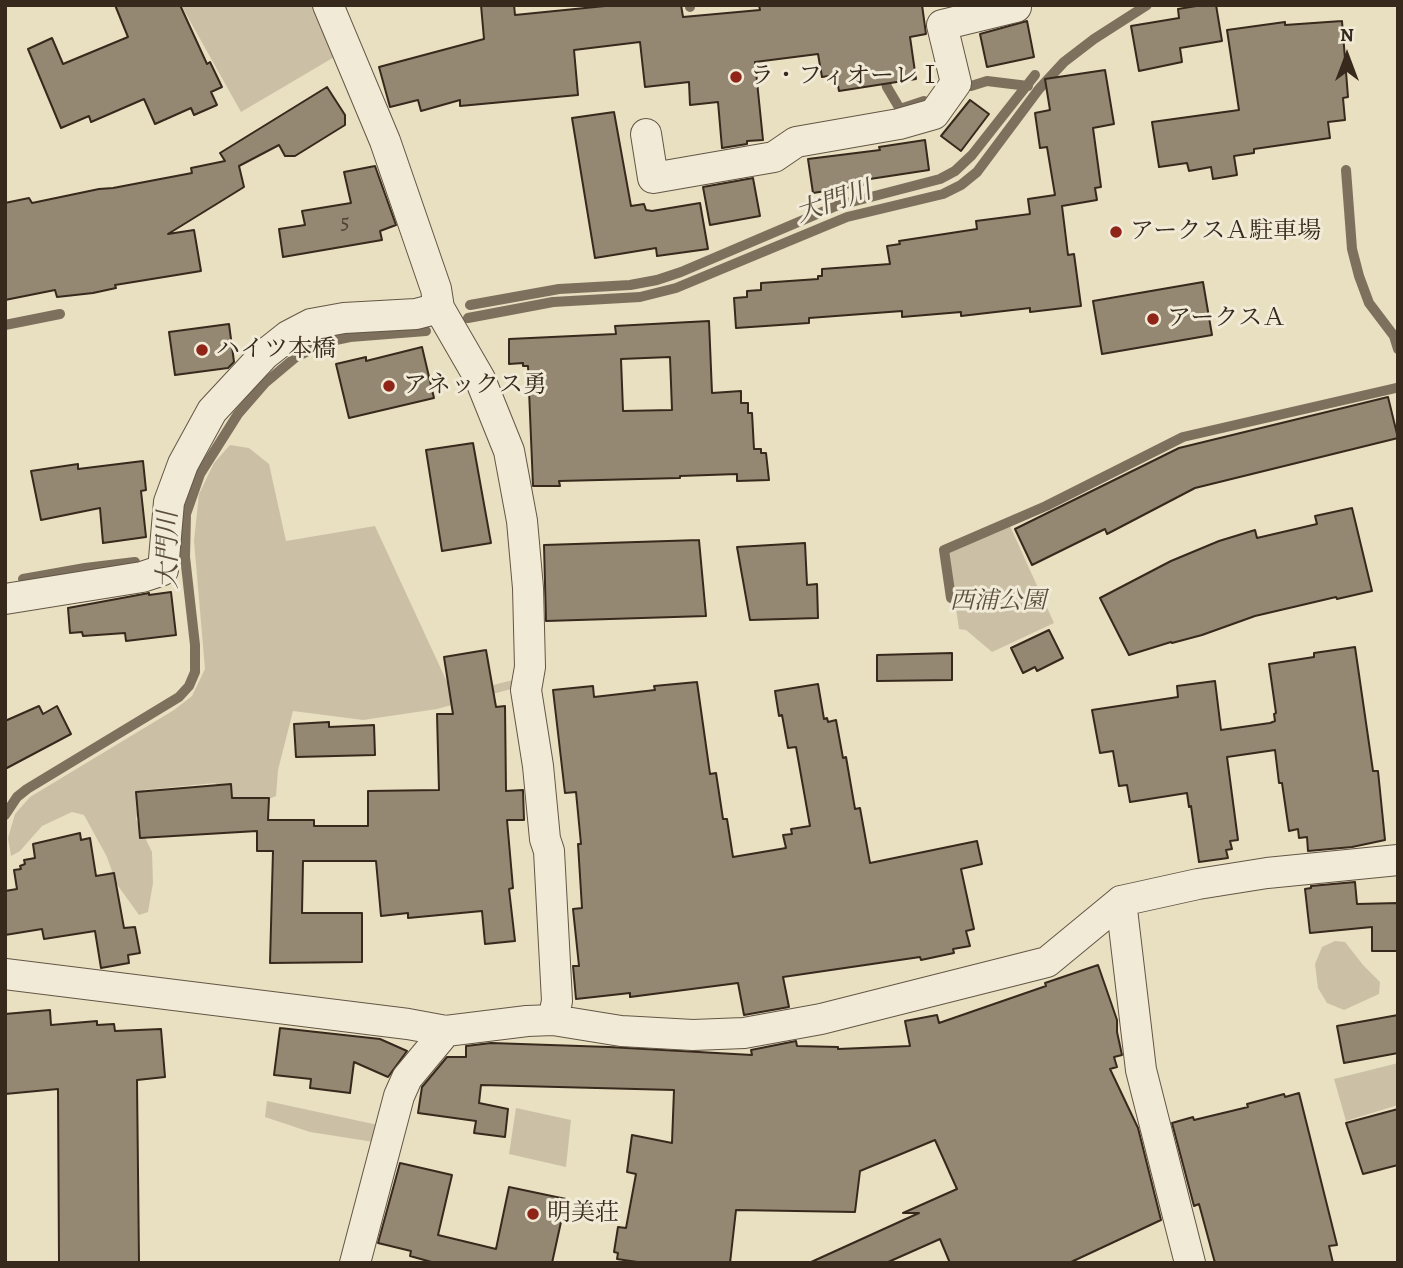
<!DOCTYPE html>
<html>
<head>
<meta charset="utf-8">
<style>
  body { margin:0 }
  #map { position:relative; width:1403px; height:1268px; overflow:hidden; background:#e9dfc1; font-family:Alegreya,serif }
  canvas { display:block }
  .frame { position:absolute; inset:0; border:7px solid #37291c; pointer-events:none }
  .north { position:absolute; left:1312px; top:21px; width:70px; height:70px; -webkit-text-stroke:5px #f1ead7; paint-order:stroke; rotate:0deg; font-size:19px; font-weight:700; line-height:28px; text-align:center; color:#37291c }
  .north::after { content:''; display:block; margin:auto; width:24px; height:32px; background:#37291c; clip-path:polygon(50% 0,100% 100%,50% 72%,0 100%) }
</style>
</head>
<body>
<div id="map">
<canvas width="1403" height="1268"></canvas>
<div class="frame"></div>
<div class="north">N</div>
</div>
<script>
const c = document.querySelector('canvas').getContext('2d');
c.lineJoin = 'round';
function paint(path, color) {
  c.fillStyle = color;
  c.fill(path, 'evenodd');
}
function toPath(rows) {
  const path = new Path2D();
  for (const r of rows) {
    path.moveTo(r[0], r[1]);
    for (let i = 2; i < r.length; i += 2) path.lineTo(r[i], r[i + 1]);
  }
  return path;
}
function strokePath(path, color, width, dash) {
  c.strokeStyle = color;
  c.lineWidth = width;
  c.lineCap = dash ? 'butt' : 'round';
  c.setLineDash(dash || []);
  c.stroke(path);
}
function label(font, color, halo, rows, align = 'center') {
  c.font = font + ' Alegreya,"Noto Serif JP",serif';
  c.lineWidth = 6;
  c.setLineDash([]);
  c.textBaseline = 'middle';
  c.strokeStyle = halo;
  c.fillStyle = color;
  for (const [text, x, y, turn = 0] of rows) {
    c.save();
    c.translate(x, y);
    c.rotate((+turn || 0) * Math.PI / 180);
    c.textAlign = isNaN(turn) ? turn : align;
    if (halo) c.strokeText(text, 0, 0);
    c.fillText(text, 0, 0);
    c.restore();
  }
}
paint(toPath([
  [181,5,316,5,336,56,241,112],
  [230,445,249,448,269,464,286,541,375,526,453,695,517,679,515,688,437,709,363,720,293,711,278,770,276,796,245,809,236,807,215,783,144,790,136,819,152,852,153,883,148,912,139,915,116,883,107,857,84,815,72,812,42,826,20,851,11,856,8,838,15,814,30,797,174,710,192,696,205,669,194,541,199,494,214,463],
  [1010,526,1054,623,992,652,966,630,959,629,948,553],
  [1335,941,1345,942,1363,965,1380,982,1379,994,1344,1010,1327,1003,1318,988,1315,964,1322,947],
  [1398,1063,1398,1105,1346,1121,1334,1079],
  [267,1101,378,1125,374,1142,310,1132,265,1117],
  [516,1108,571,1120,566,1167,509,1154]
]), '#cbc0a5');
strokePath(toPath([
  [690,5,690,7],
  [883,71,887,87,900,109,924,101],
  [971,86,987,81,1028,86],
  [1346,170,1352,249,1359,276,1369,303,1394,336,1398,349],
  [470,305,559,289,630,285,657,280,681,272,836,206,940,179,955,171,972,155,1035,75],
  [468,318,553,302,640,297,676,288,847,217,943,194,961,185,977,172,1039,89,1064,62,1094,39,1147,5],
  [5,325,60,314],
  [23,579,85,568,135,562],
  [951,598,944,550,1046,506,1183,437,1396,388],
  [5,815,17,797,27,789,179,697,189,686,195,672,195,645,185,557,186,514,200,474,238,414,265,383,296,357,326,342,350,337,426,331]
]), '#7d715d', 10);
const building = toPath([
  [115,5,180,5,207,64,210,62,222,87,211,92,217,105,194,115,191,108,155,124,144,99,91,122,89,116,61,128,28,49,52,38,63,64,128,37,115,5],
  [481,5,514,5,515,15,615,5,681,5,683,17,760,10,759,5,922,5,926,34,910,37,916,79,839,91,836,75,822,77,818,54,755,62,763,140,747,141,747,144,722,148,718,102,690,105,689,82,645,87,640,42,574,50,578,95,460,106,460,100,421,111,418,100,390,107,379,67,484,39,481,5],
  [1202,5,1216,5,1222,41,1180,48,1182,62,1139,71,1131,26,1179,18,1178,9,1202,5],
  [1027,21,1034,57,987,67,980,34,1027,21],
  [1342,21,1348,97,1343,98,1345,120,1328,122,1330,138,1254,149,1254,153,1234,156,1237,175,1213,179,1211,167,1189,171,1187,163,1159,167,1152,122,1239,110,1227,30,1285,22,1285,25,1342,21],
  [1105,70,1114,124,1093,128,1101,187,1095,188,1097,200,1062,206,1068,255,1074,254,1081,306,1030,312,1030,308,961,316,961,312,902,317,902,311,809,318,809,323,736,328,734,298,747,297,747,291,761,290,761,283,818,279,818,276,822,276,822,269,890,264,887,246,900,244,899,241,977,229,976,221,1030,214,1028,199,1055,195,1047,147,1040,148,1035,113,1050,110,1045,79,1105,70],
  [327,87,345,115,345,125,295,156,285,156,279,145,239,166,244,187,168,234,194,230,201,271,115,285,116,288,93,293,57,297,55,290,5,300,5,203,29,198,32,203,99,189,113,188,192,173,191,168,225,161,220,153,327,87],
  [970,100,989,114,961,151,941,136,970,100],
  [614,112,631,206,644,204,646,210,652,211,700,203,708,249,657,256,656,248,595,258,572,118,614,112],
  [925,140,929,170,870,179,870,184,813,193,808,159,880,150,879,147,925,140],
  [375,166,396,225,380,231,382,240,283,257,279,229,305,225,302,211,351,203,344,172,375,166],
  [753,178,760,216,710,225,703,187,753,178],
  [1203,282,1212,335,1102,354,1093,301,1203,282],
  [709,321,712,393,741,391,741,403,748,403,748,413,752,413,754,449,761,449,761,453,766,453,769,480,737,481,737,474,680,476,680,478,559,481,560,486,533,486,528,366,523,366,523,363,509,364,509,339,616,334,615,326,709,321],
  [670,357,672,410,623,411,621,359,670,357],
  [229,324,234,362,228,368,175,375,169,332,229,324],
  [422,347,434,398,349,418,336,364,366,357,366,361,422,347],
  [1388,397,1398,438,1195,488,1107,534,1105,529,1032,565,1015,529,1179,448,1388,397],
  [473,443,491,543,442,551,426,450,473,443],
  [143,461,146,490,141,491,146,537,103,543,100,508,41,520,31,471,78,464,78,469,143,461],
  [1352,508,1372,591,1337,599,1336,597,1255,616,1202,635,1172,643,1171,642,1129,655,1100,598,1171,561,1219,541,1255,530,1257,538,1317,524,1315,516,1352,508],
  [699,540,706,616,546,621,544,545,699,540],
  [805,543,807,585,817,584,818,618,750,620,737,547,805,543],
  [171,592,176,635,126,641,125,633,83,636,82,632,70,633,68,608,149,593,149,595,171,592],
  [1049,630,1063,658,1037,671,1035,667,1023,673,1011,648,1049,630],
  [1355,647,1373,771,1378,771,1385,840,1352,847,1308,851,1307,837,1299,838,1298,829,1289,831,1282,783,1279,783,1275,750,1227,757,1238,840,1230,841,1232,849,1226,850,1228,858,1199,862,1191,806,1189,807,1187,793,1130,802,1127,785,1119,786,1113,751,1100,753,1092,710,1178,697,1177,686,1215,681,1221,730,1270,723,1275,721,1274,714,1276,713,1269,664,1314,657,1314,653,1355,647],
  [486,650,496,707,505,706,506,791,523,790,524,820,507,820,513,888,509,889,515,941,485,944,482,911,408,918,408,913,381,916,376,861,303,861,302,913,362,913,362,962,270,963,273,851,257,851,257,831,140,838,136,792,231,784,232,798,269,798,268,820,314,820,314,826,368,826,368,791,439,790,437,714,453,714,444,657,486,650],
  [952,653,952,680,877,681,877,655,952,653],
  [697,682,710,774,716,773,723,819,727,819,733,857,786,848,783,835,792,834,791,829,810,826,796,747,788,748,782,715,779,716,775,691,818,684,824,719,827,718,828,722,836,720,843,758,846,757,855,809,860,808,870,863,977,841,982,864,961,869,974,929,966,931,970,946,953,949,954,953,921,960,920,957,783,977,789,1007,744,1015,738,983,630,997,630,993,576,999,573,966,579,966,573,909,582,908,578,844,581,844,576,792,565,793,553,690,593,686,594,697,655,690,654,686,697,682],
  [39,706,43,714,57,706,71,734,5,769,5,721,39,706],
  [329,722,329,727,374,725,375,755,296,757,294,724,329,722],
  [80,833,81,840,90,838,96,876,114,873,124,928,135,927,140,953,128,955,129,963,101,968,95,931,44,939,42,929,5,935,5,891,17,889,14,870,21,869,20,866,25,864,24,860,35,858,33,844,80,833],
  [1355,882,1357,904,1398,903,1398,951,1372,951,1372,927,1310,933,1305,889,1311,888,1311,886,1355,882],
  [1098,965,1117,1020,1117,1032,1122,1055,1114,1057,1117,1067,1110,1069,1138,1128,1161,1220,1069,1263,950,1263,940,1239,886,1263,809,1263,919,1213,903,1213,957,1189,935,1140,860,1171,855,1212,736,1210,730,1263,644,1263,617,1259,618,1253,614,1252,618,1227,626,1228,636,1174,627,1172,632,1135,672,1143,674,1090,481,1085,479,1103,508,1109,505,1137,474,1133,476,1121,418,1113,422,1087,447,1057,466,1057,466,1046,491,1043,609,1047,752,1055,751,1050,796,1041,797,1046,838,1047,838,1049,910,1046,905,1021,937,1015,939,1023,1046,986,1045,983,1098,965],
  [50,1010,51,1025,97,1021,97,1025,114,1024,115,1031,161,1029,165,1077,137,1080,139,1263,59,1263,58,1089,5,1094,5,1014,50,1010],
  [1398,1015,1398,1053,1344,1063,1337,1026,1398,1015],
  [280,1028,380,1039,407,1051,388,1077,354,1062,350,1093,310,1088,311,1079,274,1075,280,1028],
  [1299,1093,1337,1245,1329,1246,1333,1263,1215,1263,1199,1204,1194,1206,1172,1123,1193,1117,1194,1120,1248,1107,1247,1104,1284,1094,1285,1097,1299,1093],
  [1398,1109,1398,1165,1363,1174,1346,1123,1398,1109],
  [400,1163,452,1175,438,1235,496,1249,509,1187,566,1199,552,1263,435,1263,410,1256,411,1251,378,1243,400,1163]
]);
paint(building, '#948872');
strokePath(building, '#37291c', 2);
const minor = toPath([
  [328,5,385,141,436,289,439,308,480,379,509,451,522,521,528,588,530,667,526,690,538,766,545,839,549,851,557,1001,553,1020],
  [646,134,653,178,774,157,796,142,899,124,934,114,956,83,942,25,1016,7,1016,5],
  [5,599,142,577,163,570,169,502,183,464,212,411,264,355,288,336,311,324,344,318,416,314,439,308],
  [1121,901,1141,1070,1190,1263],
  [5,974,408,1024,446,1031,527,1021,553,1020,621,1031,693,1035,744,1033,821,1019,1047,962,1121,901,1198,884,1267,873,1398,860],
  [355,1263,399,1096,407,1078,446,1031]
]);
strokePath(minor, '#645645', 32);
strokePath(minor, '#f1ead7', 30);
for (const [x, y, r, color] of [
  [736,77,7,"#8f2418"],
  [1116,232,7,"#8f2418"],
  [1153,319,7,"#8f2418"],
  [202,350,7,"#8f2418"],
  [389,386,7,"#8f2418"],
  [533,1214,7,"#8f2418"]
]) {
  const dot = new Path2D();
  dot.arc(x, y, r, 0, 2 * Math.PI);
  c.fillStyle = color;
  c.fill(dot);
  strokePath(dot, '#f1ead7', 2.5);
}
label('21px', '#4e4132', null, [
  ["5",345,224]
]);
label('24px', '#37291c', '#f1ead7', [
  ["ラ・フィオーレⅠ",750,77],
  ["アークスＡ駐車場",1130,232],
  ["アークスＡ",1167,319],
  ["ハイツ本橋",216,350],
  ["アネックス勇",403,386],
  ["明美荘",547,1214]
], 'left');
label('italic 24px', '#5c4f3e', '#f1ead7', [
  ["西浦公園",998,602]
]);
label('italic 26px', '#5a4d3d', '#f1ead7', [
  ["大門川",834,203,-19],
  ["大門川",170,550,-90]
]);
</script>
</body>
</html>
